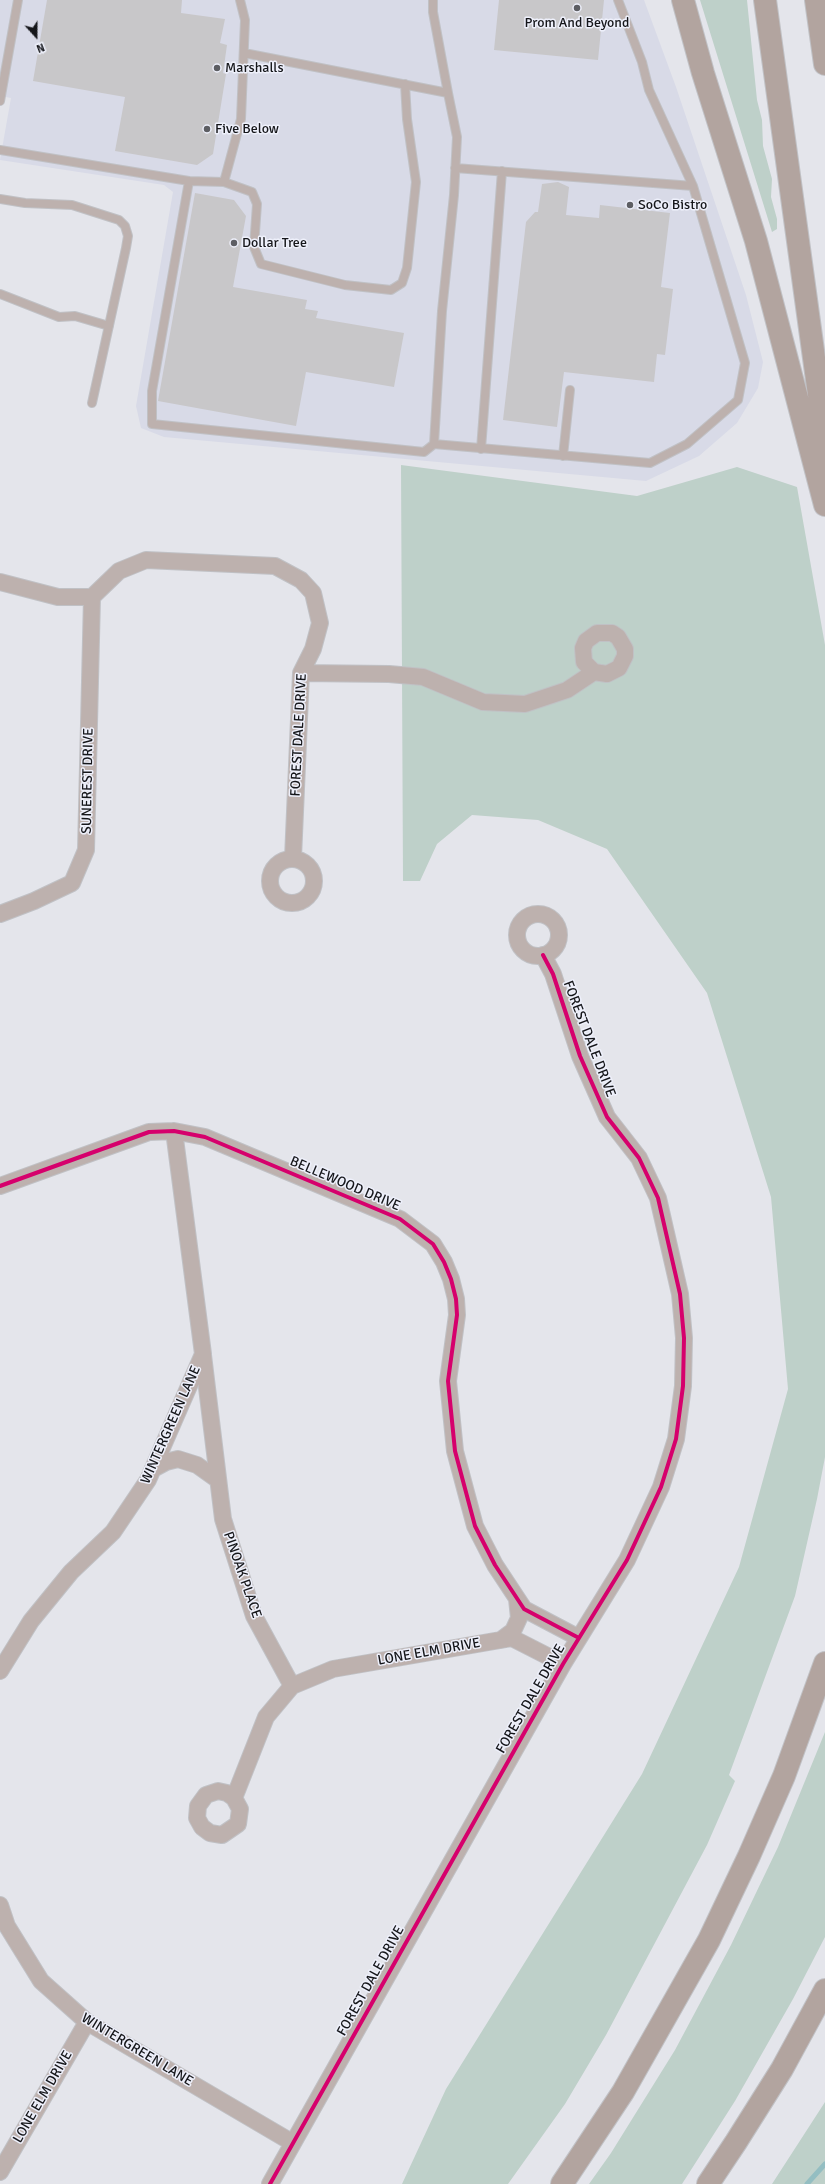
<!DOCTYPE html>
<html>
<head>
<meta charset="utf-8">
<style>
  body { margin:0 }
  #map { position:relative; width:825px; height:2184px; overflow:hidden; background:#e4e5eb; font-family:Signika,sans-serif }
  canvas { display:block }
  .north { position:absolute; left:16px; top:16px; width:40px; height:40px; -webkit-text-stroke:3px #eef0fb; paint-order:stroke; rotate:159deg; font-size:11px; font-weight:700; line-height:16px; text-align:center; color:#15161a }
  .north::after { content:''; display:block; margin:auto; width:14px; height:18px; background:#15161a; clip-path:polygon(50% 0,100% 100%,50% 72%,0 100%) }
</style>
</head>
<body>
<div id="map">
<canvas width="825" height="2184"></canvas>
<div class="north">N</div>
</div>
<script>
const c = document.querySelector('canvas').getContext('2d');
c.lineJoin = 'round';
function paint(path, color) {
  c.fillStyle = color;
  c.fill(path, 'evenodd');
}
function toPath(rows) {
  const path = new Path2D();
  for (const r of rows) {
    if (r.length === 3) {
      path.moveTo(r[0] + r[2], r[1]);
      path.arc(r[0], r[1], r[2], 0, 2 * Math.PI);
      continue;
    }
    path.moveTo(r[0], r[1]);
    for (let i = 2; i < r.length; i += 2) path.lineTo(r[i], r[i + 1]);
  }
  return path;
}
function strokePath(path, color, width, dash) {
  c.strokeStyle = color;
  c.lineWidth = width;
  c.lineCap = dash ? 'butt' : 'round';
  c.setLineDash(dash || []);
  c.stroke(path);
}
function label(font, color, halo, rows, align = 'center') {
  c.font = font + ' Signika,sans-serif';
  c.lineWidth = 3;
  c.setLineDash([]);
  c.textBaseline = 'middle';
  c.strokeStyle = halo;
  c.fillStyle = color;
  for (const [text, x, y, turn = 0] of rows) {
    c.save();
    c.translate(x, y);
    c.rotate((+turn || 0) * Math.PI / 180);
    c.textAlign = isNaN(turn) ? turn : align;
    if (halo) c.strokeText(text, 0, 0);
    c.fillText(text, 0, 0);
    c.restore();
  }
}
paint(toPath([
  [0,0,644,0,676,87,746,295,763,362,758,388,737,423,699,456,646,481,164,437,141,428,136,406,173,192,164,185,0,160,11,98,0,96]
]), '#d8dae7');
paint(toPath([
  [700,0,747,0,757,100,762,120,763,146,772,179,771,197,777,219,777,229,772,232],
  [401,465,637,496,737,467,797,487,825,645,825,1457,817,1499,795,1596,729,1775,735,1781,707,1845,606,2035,565,2104,508,2184,402,2184,446,2089,642,1774,739,1567,788,1389,771,1197,707,993,607,849,538,820,472,815,437,844,420,881,403,881],
  [825,1732,825,1937,793,1999,735,2101,682,2184,589,2184,611,2153,675,2050,731,1945,778,1847],
  [825,2102,825,2184,772,2184]
]), '#bed0c9');
strokePath(toPath([
  [807,2184,825,2164]
]), '#94bec2', 5);
paint(toPath([
  [47,0,182,0,181,13,225,19,220,43,227,45,223,73,226,74,213,154,197,165,115,151,125,97,33,81],
  [499,0,604,0,598,60,494,50],
  [558,182,569,187,566,215,599,218,600,205,670,213,661,287,673,289,665,355,657,354,654,382,564,372,557,427,503,420,526,222,535,212,538,212,542,184],
  [195,193,234,200,246,216,233,287,307,300,305,309,318,311,316,318,404,333,394,387,306,372,296,426,158,401]
]), '#c8c7c9');
const service = toPath([
  [618,0,642,62,649,90,693,186],
  [244,53,448,93,433,12,433,0],
  [0,101,18,0],
  [0,150,189,181,224,182,241,119,245,20,240,0],
  [189,181,152,391,152,424,424,452,434,444,442,311,454,195,457,137,448,93],
  [224,182,252,192,257,204,254,247,261,264,345,285,391,290,402,283,407,268,416,182,407,119,405,84],
  [0,199,25,203,72,205,119,220,125,226,128,236,126,248,92,403],
  [0,294,59,317,75,316,109,326],
  [434,444,650,463,687,444,738,400,745,363,693,186,455,168],
  [481,449,502,171],
  [563,456,570,390]
]);
const minor = toPath([
  [0,582,58,597,92,597,119,571,146,560,275,566,301,580,313,593,320,623,313,649,301,673,293,858],
  [301,673,389,674,423,677,483,702,525,704,567,690,594,672,607,674,619,668,625,656,625,649,618,637,612,633,597,633,586,641,583,648,584,662,594,672],
  [292,881,22],
  [0,914,34,901,72,883,86,850,92,597],
  [538,935,21],
  [0,1186,149,1132,174,1131,205,1137,400,1219,433,1244,444,1262,451,1279,456,1299,457,1315,448,1381,455,1451,475,1526,495,1565,524,1609,579,1638],
  [203,1355,223,1519,254,1616,292,1686],
  [153,1469,166,1462,178,1459,197,1465,218,1480],
  [501,1640,513,1631,519,1618,517,1599],
  [0,1671,31,1621,71,1572,113,1532,148,1480,203,1354,174,1131],
  [234,1798,227,1793,218,1791,206,1795,198,1806,197,1818,202,1827,210,1833,222,1835,238,1824,240,1809,234,1798,266,1717,292,1686,333,1669,512,1638,563,1664],
  [0,1905,7,1926,41,1981,87,2022,293,2143],
  [0,2172,87,2022],
  [270,2184,563,1664,627,1560,661,1487,676,1439,683,1386,684,1338,680,1294,658,1198,639,1158,607,1117,580,1056,553,974,543,955]
]);
const motorway = toPath([
  [683,0,703,73,756,241,825,505],
  [765,0,821,409,824,467],
  [816,0,825,64],
  [562,2184,623,2092,709,1940,749,1856,784,1776,825,1663],
  [708,2184,736,2142,782,2069,825,1990]
]);
strokePath(service, '#c0c1c5', 10);
strokePath(minor, '#c0c1c5', 18);
strokePath(motorway, '#c0c1c5', 24);
strokePath(service, '#bdb1ae', 8);
strokePath(minor, '#bdb1ae', 16);
strokePath(motorway, '#b2a49f', 22);
strokePath(toPath([
  [0,1186,149,1132,174,1131,205,1137,400,1219,433,1244,444,1262,451,1279,456,1299,457,1315,448,1381,455,1451,475,1526,495,1565,524,1609,579,1638],
  [270,2184,563,1664,627,1560,661,1487,676,1439,683,1386,684,1338,680,1294,658,1198,639,1158,607,1117,580,1056,553,974,543,955]
]), '#d6006c', 4);
for (const [x, y, r, color] of [
  [577,8,4,"#5d5e63"],
  [217,68,4,"#5d5e63"],
  [207,129,4,"#5d5e63"],
  [630,205,4,"#5d5e63"],
  [234,243,4,"#5d5e63"]
]) {
  const dot = new Path2D();
  dot.arc(x, y, r, 0, 2 * Math.PI);
  c.fillStyle = color;
  c.fill(dot);
  strokePath(dot, '#eef0fb', 1.5);
}
label('14px', '#15161a', '#eef0fb', [
  ["Prom And Beyond",577,23,"center"],
  ["Marshalls",225,68],
  ["Five Below",215,129],
  ["SoCo Bistro",638,205],
  ["Dollar Tree",242,243]
], 'left');
label('14px', '#15161a', '#eef0fb', [
  ["FOREST DALE DRIVE",299,735,-87],
  ["SUNEREST DRIVE",88,781,-89],
  ["FOREST DALE DRIVE",589,1039,69],
  ["BELLEWOOD DRIVE",345,1184,23],
  ["WINTERGREEN LANE",171,1425,-66],
  ["PINOAK PLACE",242,1575,71],
  ["LONE ELM DRIVE",429,1652,-10],
  ["FOREST DALE DRIVE",531,1699,-60],
  ["FOREST DALE DRIVE",371,1981,-61],
  ["WINTERGREEN LANE",137,2050,31],
  ["LONE ELM DRIVE",43,2097,-60]
]);
</script>
</body>
</html>
